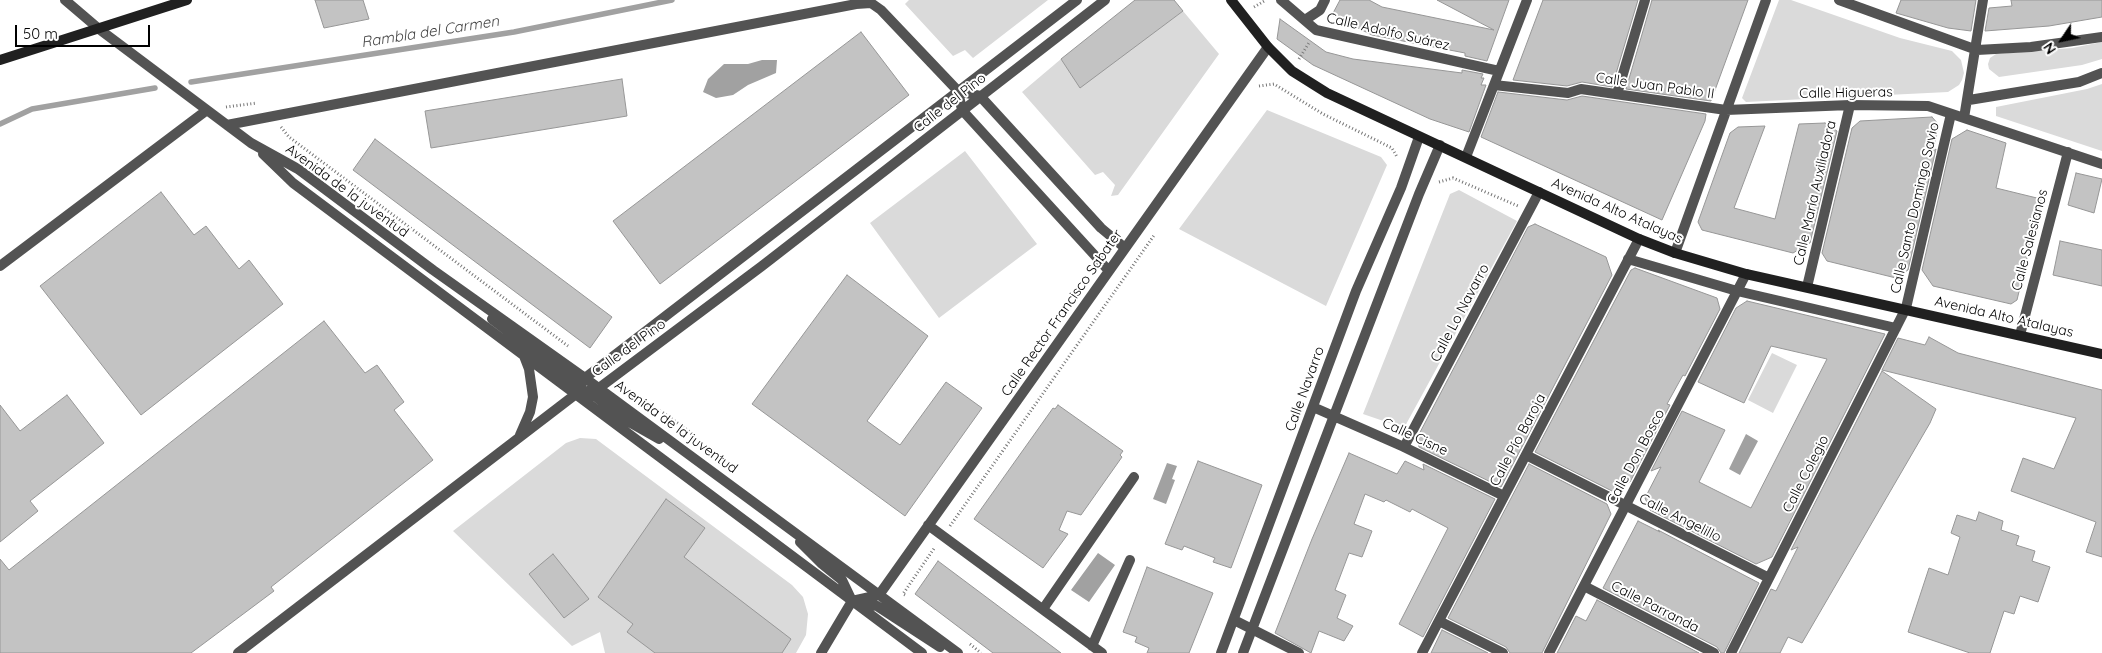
<!DOCTYPE html>
<html>
<head>
<meta charset="utf-8">
<style>
  body { margin:0 }
  #map { position:relative; width:2102px; height:653px; overflow:hidden; background:#fff; font-family:Quicksand,sans-serif }
  canvas { display:block }
  .north { position:absolute; left:2037px; top:15px; width:50px; height:50px; -webkit-text-stroke:4px #fff; paint-order:stroke; rotate:236deg; font-size:14px; font-weight:700; line-height:20px; text-align:center; color:#000 }
  .north::after { content:''; display:block; margin:auto; width:18px; height:22px; background:#000; clip-path:polygon(50% 0,100% 100%,50% 72%,0 100%) }
  .scale { position:absolute; left:15px; top:25px; width:135px; height:22px; box-sizing:border-box; border:2px solid #000; border-top:0; padding-left:6px; font-size:15px; line-height:18px; white-space:nowrap; color:#000; -webkit-text-stroke:4px #fff; paint-order:stroke }
</style>
</head>
<body>
<div id="map">
<canvas width="2102" height="653"></canvas>
<div class="north">N</div>
<div class="scale">50 m</div>
</div>
<script>
const c = document.querySelector('canvas').getContext('2d');
c.lineJoin = 'round';
function paint(path, color) {
  c.fillStyle = color;
  c.fill(path, 'evenodd');
}
function toPath(rows) {
  const path = new Path2D();
  for (const r of rows) {
    path.moveTo(r[0], r[1]);
    for (let i = 2; i < r.length; i += 2) path.lineTo(r[i], r[i + 1]);
  }
  return path;
}
function strokePath(path, color, width, dash) {
  c.strokeStyle = color;
  c.lineWidth = width;
  c.lineCap = dash ? 'butt' : 'round';
  c.setLineDash(dash || []);
  c.stroke(path);
}
function label(font, color, halo, rows, align = 'center') {
  c.font = font + ' Quicksand,sans-serif';
  c.lineWidth = 4;
  c.setLineDash([]);
  c.textBaseline = 'middle';
  c.strokeStyle = halo;
  c.fillStyle = color;
  for (const [text, x, y, turn = 0] of rows) {
    c.save();
    c.translate(x, y);
    c.rotate((+turn || 0) * Math.PI / 180);
    c.textAlign = isNaN(turn) ? turn : align;
    if (halo) c.strokeText(text, 0, 0);
    c.fillText(text, 0, 0);
    c.restore();
  }
}
paint(toPath([
  [909,0,1048,0,973,58,965,50,953,56,905,4],
  [1779,0,1791,0,1900,38,1952,51,1961,60,1964,73,1962,80,1959,85,1948,92,1746,102,1742,98],
  [1183,11,1219,54,1118,195,1111,196,1115,185,1103,172,1095,175,1022,92,1061,59,1080,87],
  [2102,42,2102,59,2082,65,1999,77,1989,69,1988,64,1990,58,1996,54,2072,48],
  [2102,84,2102,151,1996,116,1996,107,2087,89],
  [1267,110,1381,157,1387,165,1326,306,1179,229],
  [965,151,1037,244,939,318,870,223],
  [1459,190,1517,221,1404,428,1363,414,1450,194],
  [1772,353,1797,365,1773,413,1748,400],
  [580,438,596,439,792,585,803,597,808,614,806,635,796,653,605,653,600,632,572,646,453,531,566,443]
]), '#dadada');
paint(toPath([
  [762,60,777,60,776,73,748,85,733,95,716,98,703,92,708,79,724,64,748,64],
  [1746,434,1758,441,1740,475,1729,469],
  [1167,463,1177,466,1172,479,1175,480,1166,504,1153,499],
  [1098,553,1115,565,1089,602,1071,590]
]), '#a1a1a1');
strokePath(toPath([
  [191,82,514,32,672,0],
  [0,124,32,109,155,88]
]), '#a1a1a1', 5.5);
const building = toPath([
  [315,0,363,0,369,19,324,28,315,0],
  [1135,0,1174,0,1183,11,1080,88,1061,59,1135,0],
  [1340,0,1369,0,1382,7,1494,30,1437,0,1509,0,1487,61,1465,56,1465,53,1372,35,1332,15,1340,0],
  [1543,0,1638,0,1612,87,1582,82,1567,86,1513,80,1543,0],
  [1652,0,1748,0,1711,101,1626,89,1652,0],
  [1901,0,1976,0,1971,31,1948,28,1896,13,1901,0],
  [2011,0,2102,0,2102,17,2049,26,1985,31,1989,8,2012,6,2011,0],
  [1280,19,1326,52,1353,59,1462,73,1462,70,1483,74,1481,78,1484,78,1481,85,1486,85,1469,132,1430,119,1313,65,1277,39,1280,19],
  [861,32,909,95,660,284,613,221,861,32],
  [622,79,627,116,431,148,425,111,622,79],
  [1498,92,1567,100,1582,96,1706,114,1705,121,1662,220,1481,137,1498,92],
  [1932,117,1939,125,1933,151,1936,149,1908,270,1896,278,1827,261,1822,253,1852,128,1860,121,1932,117],
  [1825,123,1837,131,1810,243,1793,253,1702,230,1698,222,1730,133,1738,127,1765,126,1734,208,1775,219,1799,124,1825,123],
  [1967,130,2006,143,1996,188,2041,199,2017,300,2011,304,1933,286,1922,270,1952,139,1967,130],
  [375,139,612,317,590,348,353,170,375,139],
  [2076,173,2102,179,2094,213,2068,205,2076,173],
  [161,192,194,235,206,226,239,269,249,260,283,304,141,415,40,286,161,192],
  [1535,224,1606,257,1612,275,1501,487,1419,447,1417,438,1528,227,1535,224],
  [2060,241,2102,250,2102,286,2053,275,2060,241],
  [1635,268,1717,298,1720,309,1685,376,1683,375,1667,404,1670,405,1630,482,1612,491,1535,452,1631,270,1635,268],
  [847,275,928,336,867,421,900,445,946,382,982,408,905,516,752,404,847,275],
  [1747,301,1885,334,1772,557,1756,564,1650,510,1645,498,1661,467,1651,471,1682,411,1725,430,1699,482,1751,508,1827,359,1771,346,1744,403,1698,382,1736,308,1747,301],
  [324,321,365,373,377,365,404,402,394,410,433,460,271,587,274,591,191,653,0,653,0,559,9,570,324,321],
  [1929,337,1958,353,2102,390,2102,557,2086,552,2096,522,2011,491,2023,458,2054,469,2076,418,1882,370,1898,338,1925,345,1929,337],
  [1882,371,1936,409,1930,423,1802,643,1788,637,1780,653,1739,653,1771,589,1776,591,1798,547,1791,550,1882,371],
  [67,395,104,443,30,501,38,511,0,542,0,405,20,431,67,395],
  [1058,405,1123,451,1120,455,1122,457,1081,515,1067,511,1059,530,1068,534,1043,568,974,519,1053,408,1055,409,1058,405],
  [1349,453,1397,474,1405,461,1424,470,1423,464,1495,499,1423,637,1399,624,1448,528,1412,509,1410,512,1386,500,1384,502,1365,494,1354,524,1372,531,1362,557,1349,553,1335,590,1346,595,1337,618,1353,626,1344,641,1319,631,1311,653,1275,633,1312,539,1349,453],
  [1198,461,1262,485,1231,568,1213,562,1215,558,1184,546,1182,550,1165,544,1198,461],
  [1529,464,1607,504,1611,514,1542,653,1510,653,1506,647,1448,618,1529,464],
  [666,499,705,528,684,557,791,639,782,653,655,653,627,632,633,624,598,597,666,499],
  [1979,512,2003,521,2001,530,2019,536,2016,545,2035,551,2032,561,2050,567,2038,602,2020,596,2014,614,2004,611,1990,653,1970,653,1908,632,1929,568,1948,575,1960,537,1951,533,1957,515,1976,521,1979,512],
  [1638,521,1660,532,1658,530,1759,583,1724,653,1721,653,1717,647,1603,588,1638,521],
  [553,554,589,599,564,618,529,574,553,554],
  [938,561,1061,653,993,653,915,594,938,561],
  [1147,567,1213,593,1189,653,1147,653,1149,648,1135,642,1137,637,1123,632,1147,567],
  [1597,600,1699,653,1557,653,1576,616,1586,621,1597,600],
  [1442,630,1488,653,1431,653,1442,630]
]);
paint(building, '#c3c3c3');
strokePath(building, '#979797', 1);
strokePath(toPath([
  [1254,7,1266,0],
  [1299,59,1310,41],
  [1259,86,1274,84,1323,114,1392,148,1397,157],
  [226,107,257,103],
  [281,127,289,137,568,346],
  [1439,182,1453,178,1518,206],
  [647,405,662,412,690,432,701,445],
  [950,526,1155,234],
  [905,595,903,594,935,547],
  [970,644,981,653]
]), '#757575', 3, [1, 2.5]);
strokePath(toPath([
  [65,0,99,29,251,143,298,169,433,270,585,378,958,653],
  [1281,0,1316,30,1499,71],
  [1839,0,1977,50,2031,47,2102,37],
  [1305,20,1320,10,1325,0],
  [1494,85,1568,93,1581,89,1726,110,1850,105,1928,106,2102,164],
  [958,91,962,110,1109,271],
  [1617,94,1645,0],
  [1969,100,2079,82,2102,73],
  [1964,118,1983,0],
  [227,125,856,4,871,3,881,10,958,91,980,96,1101,228,1125,248],
  [263,154,293,183,922,653],
  [1466,157,1527,0],
  [1675,253,1766,0],
  [1628,259,1737,291,1896,328],
  [0,266,207,110],
  [1807,287,1850,105],
  [492,319,575,382,576,394],
  [2020,335,2068,152],
  [576,394,585,378,1077,0],
  [582,395,595,396,629,422,659,439],
  [1313,407,1404,447,1504,496],
  [520,435,530,412,533,397,529,369,524,356],
  [1404,447,1539,192],
  [1526,455,1769,578],
  [928,525,1102,653],
  [800,542,821,563,842,580,852,601,877,606,940,647],
  [1584,586,1714,653],
  [1043,609,1134,477],
  [1234,620,1299,653],
  [1439,621,1503,653],
  [1092,646,1130,560],
  [238,653,576,394,599,388,762,266,1105,0],
  [821,653,852,601,879,595,1268,47],
  [1221,653,1356,291,1401,188,1419,137],
  [1243,653,1419,194,1440,145],
  [1422,653,1639,239],
  [1549,653,1746,274],
  [1731,653,1906,308,1951,114]
]), '#535353', 10);
strokePath(toPath([
  [1231,0,1268,47,1292,71,1327,93,1639,239,1675,253,1746,274,2102,354],
  [0,60,187,0]
]), '#202020', 10);
label('14px', '#000', '#fff', [
  ["Calle Adolfo Suárez",1388,32,13],
  ["Calle Juan Pablo II",1655,86,8],
  ["Calle Higueras",1846,93,-1],
  ["Calle del Pino",950,103,-38],
  ["Avenida de la juventud",347,191,36],
  ["Calle María Auxiliadora",1815,193,-77],
  ["Calle Santo Domingo Savio",1915,208,-77],
  ["Avenida Alto Atalayas",1617,211,24],
  ["Calle Salesianos",2030,240,-75],
  ["Calle Rector Francisco Sabater",1062,313,-55],
  ["Calle Lo Navarro",1460,313,-62],
  ["Avenida Alto Atalayas",2004,317,13],
  ["Calle del Pino",629,348,-36],
  ["Calle Navarro",1305,389,-70],
  ["Avenida de la juventud",676,427,36],
  ["Calle Cisne",1415,437,25],
  ["Calle Pío Baroja",1518,440,-62],
  ["Calle Don Bosco",1636,457,-62],
  ["Calle Colegio",1806,474,-63],
  ["Calle Angelillo",1680,518,27],
  ["Calle Parranda",1655,607,27]
]);
label('italic 15px', '#424242', '#fff', [
  ["Rambla del Carmen",430,32,-9]
]);
</script>
</body>
</html>
